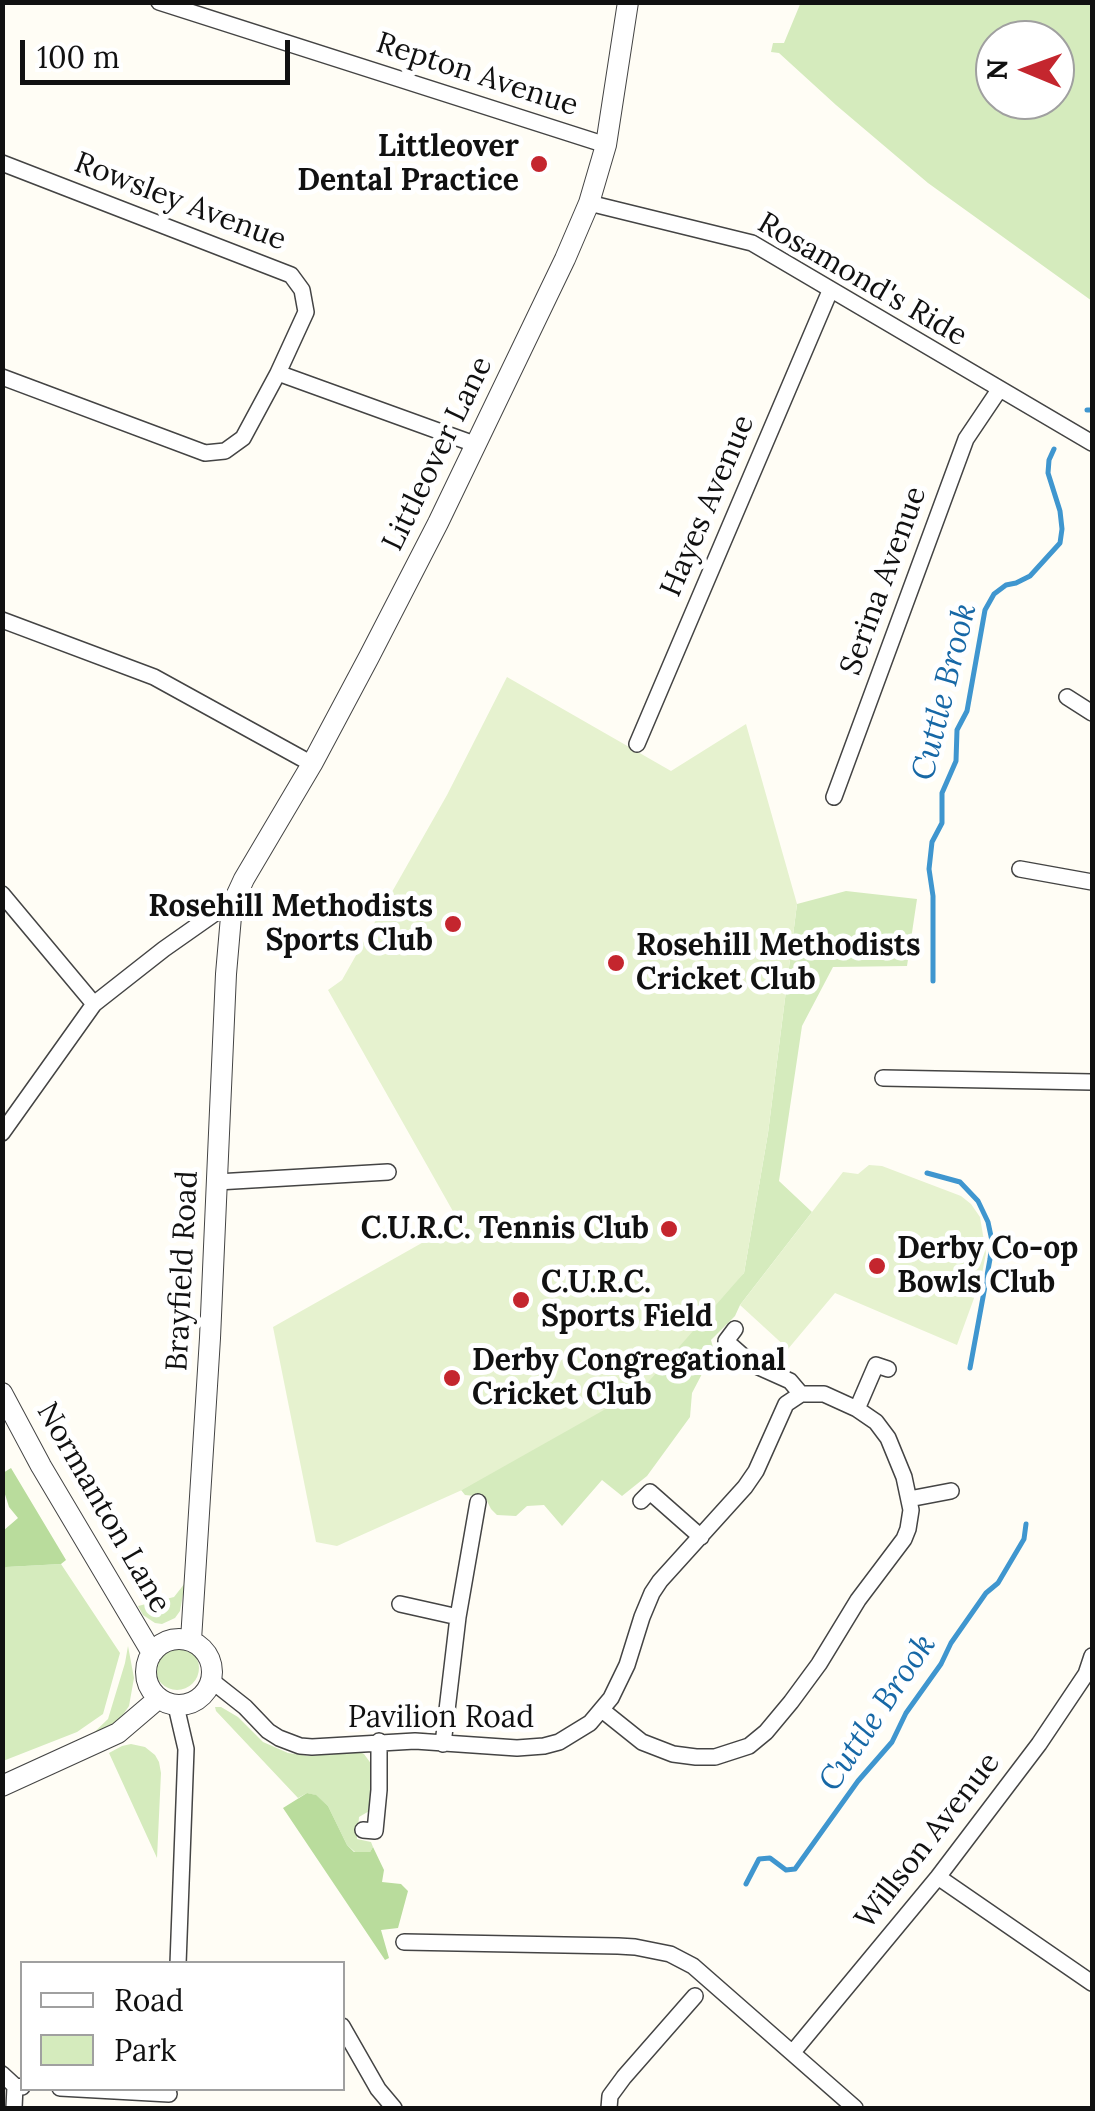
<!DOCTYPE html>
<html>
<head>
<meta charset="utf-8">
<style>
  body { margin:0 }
  #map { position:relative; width:1095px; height:2111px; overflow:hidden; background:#fffdf5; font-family:Lora,serif }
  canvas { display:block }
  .frame { position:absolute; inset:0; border:5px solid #111; pointer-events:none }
  .legend { position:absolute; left:20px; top:1961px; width:325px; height:130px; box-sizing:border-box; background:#fff; border:2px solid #a0a0a0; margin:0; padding:12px 18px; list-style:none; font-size:30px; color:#111 }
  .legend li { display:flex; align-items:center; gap:20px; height:50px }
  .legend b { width:50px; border:2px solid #a0a0a0 }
  .north { position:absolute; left:975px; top:20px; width:100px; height:100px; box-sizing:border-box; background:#fff; border:2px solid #a0a0a0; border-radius:50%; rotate:271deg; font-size:28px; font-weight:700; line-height:40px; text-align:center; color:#111 }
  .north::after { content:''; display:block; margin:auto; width:35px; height:45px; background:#c4262e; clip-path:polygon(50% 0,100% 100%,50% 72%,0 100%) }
  .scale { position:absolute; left:20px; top:40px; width:270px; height:45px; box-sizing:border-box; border:5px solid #111; border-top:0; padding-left:12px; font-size:30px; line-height:35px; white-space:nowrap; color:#111; -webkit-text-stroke:8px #fff; paint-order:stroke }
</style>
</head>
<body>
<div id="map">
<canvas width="1095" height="2111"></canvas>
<div class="frame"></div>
<ul class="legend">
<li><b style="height:12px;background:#fff"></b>Road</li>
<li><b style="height:28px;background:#d5ebbd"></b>Park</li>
</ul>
<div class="north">N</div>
<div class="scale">100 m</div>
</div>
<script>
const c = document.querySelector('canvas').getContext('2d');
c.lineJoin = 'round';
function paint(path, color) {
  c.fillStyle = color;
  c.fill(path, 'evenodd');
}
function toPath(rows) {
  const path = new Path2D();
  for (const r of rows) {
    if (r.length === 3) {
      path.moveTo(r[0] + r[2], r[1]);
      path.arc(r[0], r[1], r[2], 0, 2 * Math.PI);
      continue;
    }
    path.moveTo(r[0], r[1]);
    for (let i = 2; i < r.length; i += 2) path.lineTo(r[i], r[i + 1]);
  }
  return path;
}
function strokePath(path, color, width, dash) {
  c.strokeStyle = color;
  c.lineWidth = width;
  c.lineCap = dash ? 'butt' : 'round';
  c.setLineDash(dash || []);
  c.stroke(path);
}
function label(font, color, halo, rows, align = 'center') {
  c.font = font + ' Lora,serif';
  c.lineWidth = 10;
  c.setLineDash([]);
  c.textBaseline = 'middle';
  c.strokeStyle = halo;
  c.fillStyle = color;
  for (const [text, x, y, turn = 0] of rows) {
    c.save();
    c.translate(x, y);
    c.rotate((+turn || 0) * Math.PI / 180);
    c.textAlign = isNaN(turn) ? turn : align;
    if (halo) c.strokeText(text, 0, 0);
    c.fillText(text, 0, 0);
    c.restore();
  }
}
paint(toPath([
  [801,2,1092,3,1092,301,928,183,836,105,779,53,771,52,773,43,784,43],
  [1055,40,1055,100,995,100,995,40],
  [846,891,917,899,907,966,833,967,802,1026,779,1181,812,1212,740,1305,735,1316,711,1340,714,1351,692,1393,690,1417,647,1476,622,1496,602,1480,562,1526,544,1505,527,1506,516,1516,497,1515,491,1509,485,1497,465,1495,461,1490,520,1456,744,1273,768,1133,797,904],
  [61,1564,120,1653,103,1714,77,1732,3,1761,3,1571,6,1567],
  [185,1583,180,1611,175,1618,162,1624,155,1623,143,1615,138,1606,174,1597],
  [128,1646,134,1678,129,1706,116,1725,83,1743,108,1719,125,1663],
  [177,1668,22],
  [215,1707,221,1707,238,1717,263,1742,288,1753,308,1756,360,1752,364,1754,372,1765,371,1810,359,1817,357,1839,371,1842,373,1847,370,1852,355,1852,347,1845,328,1806,315,1795,307,1793,298,1798,216,1711],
  [131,1744,145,1747,155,1755,159,1762,161,1773,157,1858,109,1753,122,1746]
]), '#d5ebbd');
paint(toPath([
  [11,1468,66,1560,61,1564,6,1567,3,1571,3,1531,18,1518,9,1507,3,1488,3,1473],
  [307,1793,316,1795,328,1806,347,1845,354,1852,370,1852,373,1847,384,1870,382,1882,401,1884,408,1891,398,1928,381,1930,389,1958,385,1960,283,1808]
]), '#b9dc9c');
paint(toPath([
  [507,677,671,771,746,724,797,904,768,1133,744,1273,643,1388,462,1490,337,1546,316,1542,273,1327,459,1222,328,990,342,980,447,795],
  [869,1165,882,1166,961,1196,971,1204,980,1217,986,1253,981,1279,957,1345,835,1293,788,1349,740,1305,843,1172,858,1174]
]), '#e6f2cf');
strokePath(toPath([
  [1087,410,1092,410],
  [933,981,933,896,929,869,932,842,942,823,942,793,956,761,957,730,967,711,985,610,994,594,1006,585,1016,583,1030,576,1060,543,1062,529,1060,511,1048,473,1049,460,1054,449],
  [927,1173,960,1182,978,1201,988,1222,992,1241,990,1259,970,1368],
  [746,1884,759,1859,770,1858,786,1870,795,1869,858,1781,892,1742,906,1713,941,1664,951,1643,986,1593,998,1583,1024,1539,1026,1524]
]), '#3f96cf', 5);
const minor = toPath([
  [159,2,606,145],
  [2,163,291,275,302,290,306,312,278,373],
  [589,203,752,243,1092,443],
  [2,377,205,453,225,451,243,438,278,373,477,445],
  [2,620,154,677,312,764],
  [1067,697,1092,713],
  [637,744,830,291],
  [834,797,966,439,999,390],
  [1020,869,1092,882],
  [2,894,94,1004],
  [883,1078,1092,1082],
  [2,1133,94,1004,164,949,221,909,232,905],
  [217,1182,388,1172],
  [857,1409,876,1365,888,1369],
  [909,1499,951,1491],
  [641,1501,650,1492,701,1537],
  [400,1604,458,1617],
  [212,1681,245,1707,268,1731,279,1738,300,1746,312,1747,415,1741,517,1748,544,1746,559,1742,590,1723,611,1698,627,1665,642,1617,652,1593,660,1581,745,1487,756,1471,786,1404,801,1394],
  [176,1706,186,1749,178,1964],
  [602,1710,642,1742,673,1754,696,1757,715,1757,749,1746,766,1732,791,1702,819,1664,858,1600,904,1539,908,1529,911,1510,904,1477,888,1438,876,1422,857,1409,824,1394,801,1394,790,1381,752,1364,726,1341,735,1329],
  [443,1744,458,1617,478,1502],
  [363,1830,375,1831,379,1790,379,1741],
  [938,1877,1092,1983],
  [404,1942,618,1946,635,1947,670,1954,693,1966,855,2108],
  [342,2026,378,2089,394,2108],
  [793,2052,938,1877,1039,1744,1086,1674,1092,1656],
  [2,2074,15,2086,22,2087],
  [60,2088,169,2094],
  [14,2108,15,2086],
  [609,2108,610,2096,624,2077,695,1996]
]);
const tertiary = toPath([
  [2,1393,41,1466,152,1653],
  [179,1672,33],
  [191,1640,210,1338,226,974,232,905,244,879,312,764,369,657,438,523,565,259,589,203,606,145,628,2],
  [2,1786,118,1733,159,1698]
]);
strokePath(minor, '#444', 18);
strokePath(tertiary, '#444', 22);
strokePath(minor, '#fff', 15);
strokePath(tertiary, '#fff', 20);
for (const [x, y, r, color] of [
  [539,164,10,"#c4262e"],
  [453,924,10,"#c4262e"],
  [616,963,10,"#c4262e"],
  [669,1229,10,"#c4262e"],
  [877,1266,10,"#c4262e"],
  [521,1300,10,"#c4262e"],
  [452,1378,10,"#c4262e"]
]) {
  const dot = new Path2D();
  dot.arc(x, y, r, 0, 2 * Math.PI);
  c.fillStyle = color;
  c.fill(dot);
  strokePath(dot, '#fff', 4);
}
label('30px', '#111', '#fff', [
  ["Repton Avenue",477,75,18],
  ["Rowsley Avenue",180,202,21],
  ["Rosamond's Ride",862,280,30],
  ["Littleover Lane",438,454,-64],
  ["Hayes Avenue",708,506,-67],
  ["Serina Avenue",884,581,-70],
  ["Brayfield Road",183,1271,-87],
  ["Normanton Lane",103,1508,60],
  ["Pavilion Road",441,1718],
  ["Willson Avenue",928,1841,-52]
]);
label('bold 30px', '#111', '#fff', [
  ["Littleover",519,147,"right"],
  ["Dental Practice",519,181,"right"],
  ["Rosehill Methodists",433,907,"right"],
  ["Sports Club",433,941,"right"],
  ["Rosehill Methodists",636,946],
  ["Cricket Club",636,980],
  ["C.U.R.C. Tennis Club",649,1229,"right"],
  ["Derby Co-op",897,1249],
  ["Bowls Club",897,1283],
  ["C.U.R.C.",541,1283],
  ["Sports Field",541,1317],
  ["Derby Congregational",472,1361],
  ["Cricket Club",472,1395]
], 'left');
label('italic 32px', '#1768a6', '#fff', [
  ["Cuttle Brook",945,692,-76],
  ["Cuttle Brook",878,1713,-56]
]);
</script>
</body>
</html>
